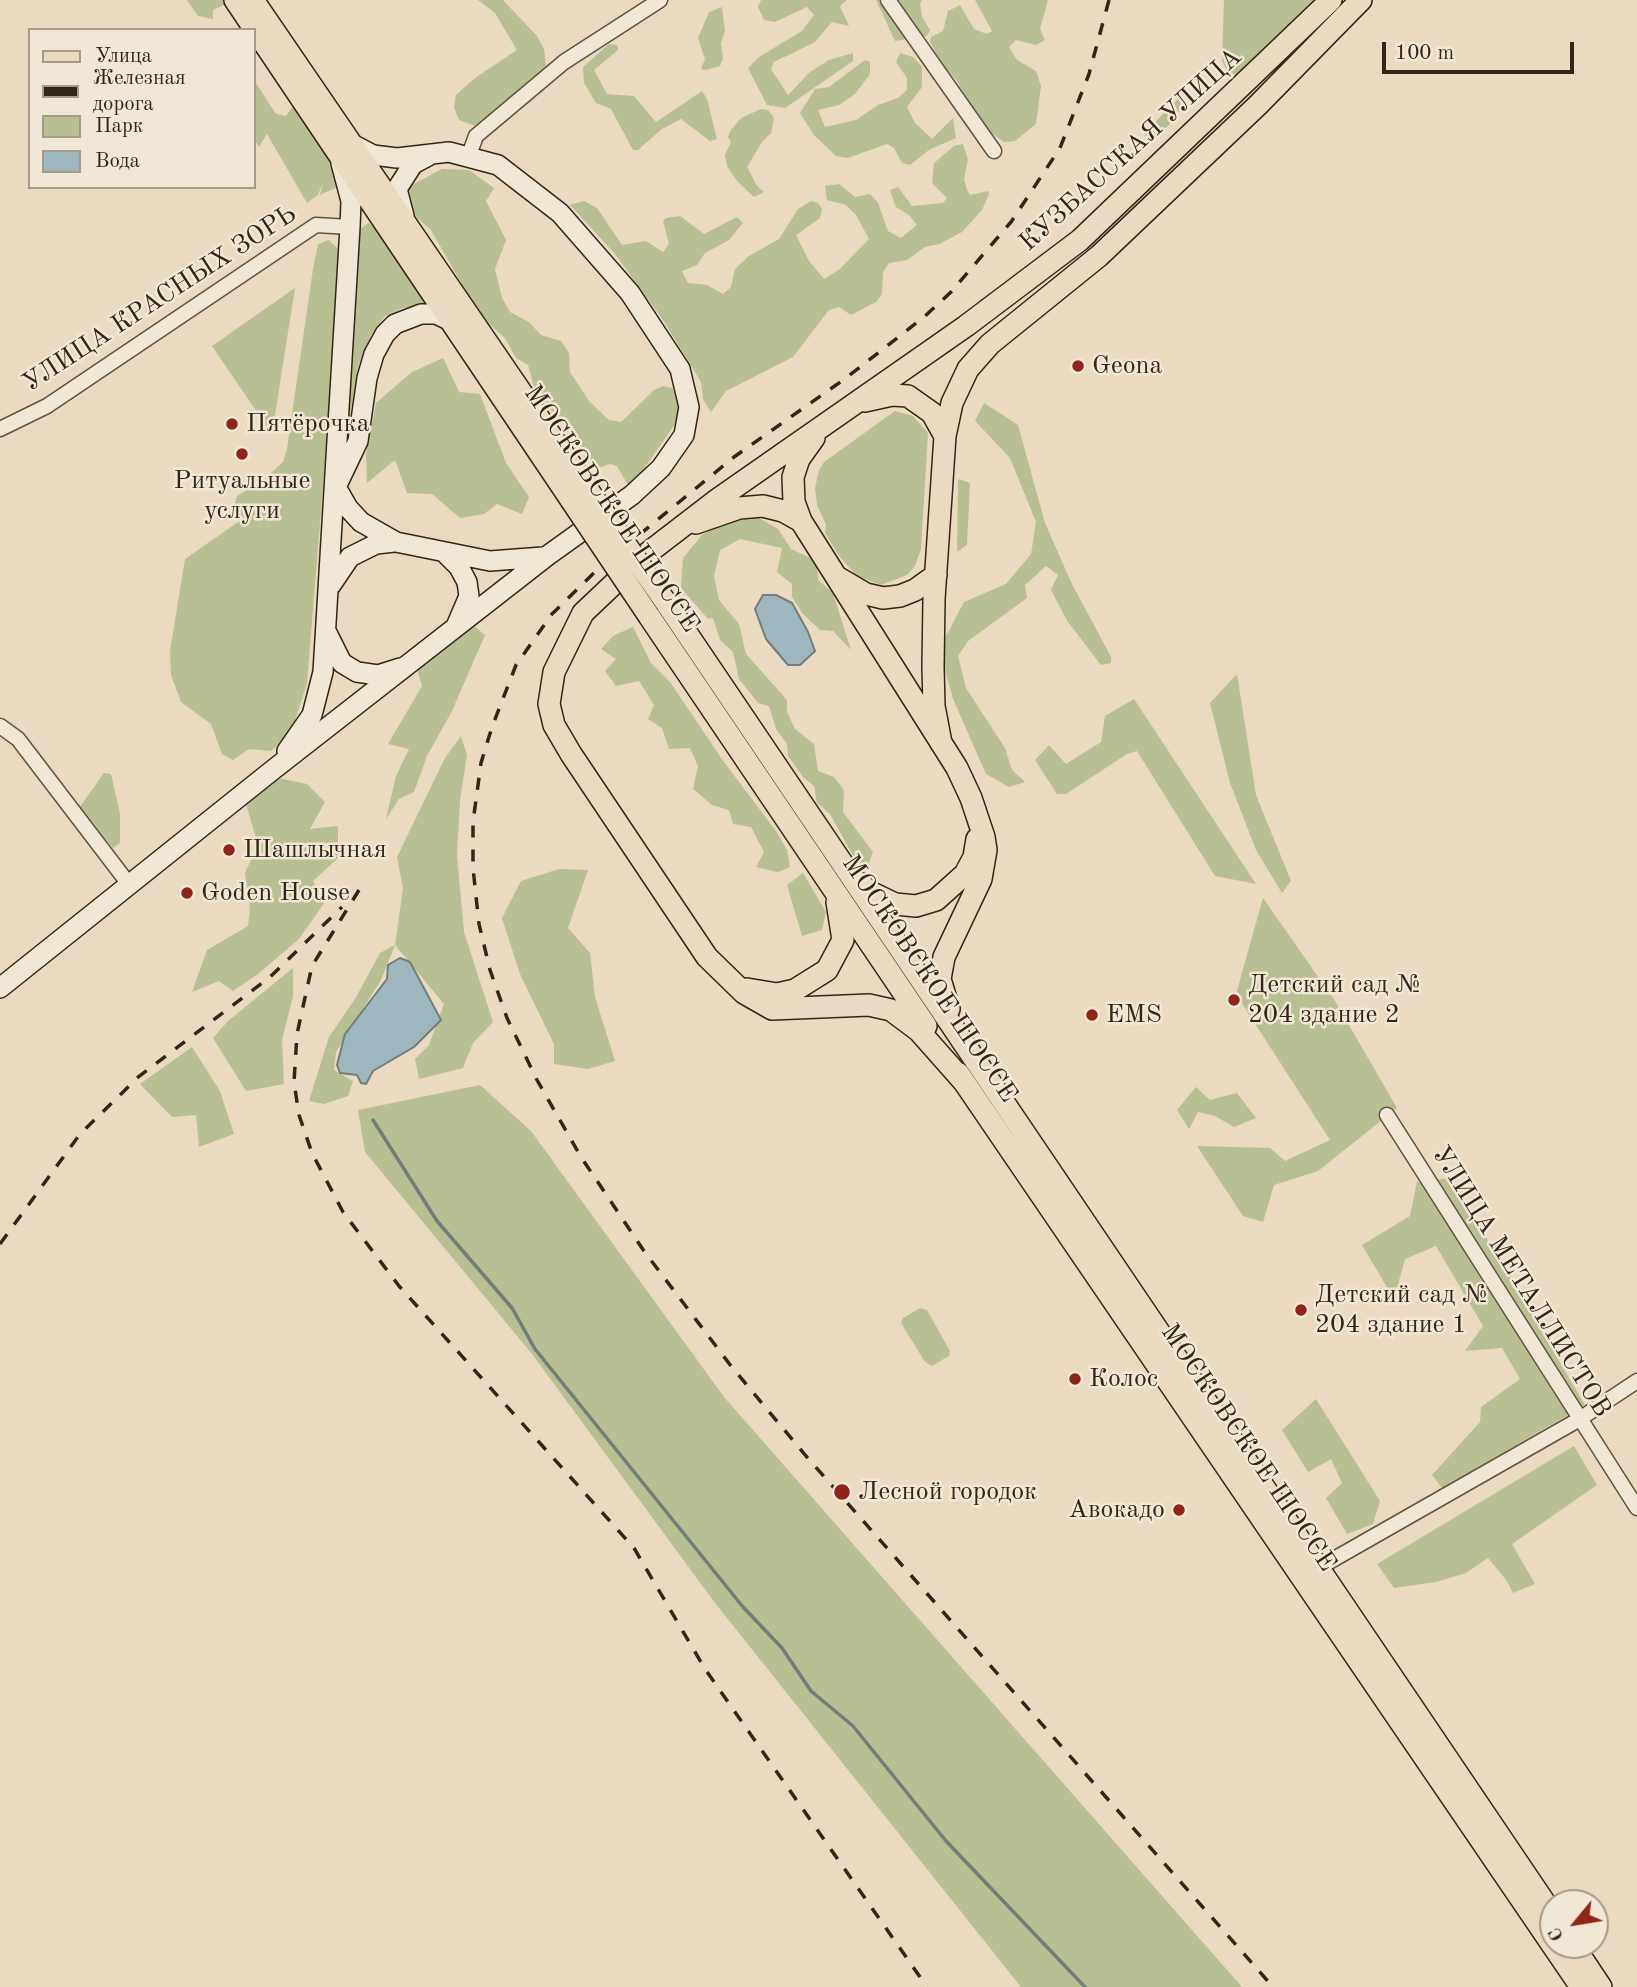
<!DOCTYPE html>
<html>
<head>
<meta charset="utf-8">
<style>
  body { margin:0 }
  #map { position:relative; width:1637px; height:1987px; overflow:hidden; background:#eadac1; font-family:"Old Standard TT",serif }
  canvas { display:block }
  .legend { position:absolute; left:28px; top:28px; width:228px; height:161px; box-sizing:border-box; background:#f1e7d7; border:2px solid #a59a8a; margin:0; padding:9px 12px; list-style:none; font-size:21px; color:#332616 }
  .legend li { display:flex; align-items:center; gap:14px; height:35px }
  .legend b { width:35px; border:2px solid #a59a8a }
  .north { position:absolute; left:1539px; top:1889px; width:70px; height:70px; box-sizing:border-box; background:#f1e7d7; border:2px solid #a59a8a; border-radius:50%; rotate:240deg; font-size:19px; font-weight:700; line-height:28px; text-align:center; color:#332616 }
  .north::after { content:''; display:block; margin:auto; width:24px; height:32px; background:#8f2418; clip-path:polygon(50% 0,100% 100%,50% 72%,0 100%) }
  .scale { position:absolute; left:1382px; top:42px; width:192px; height:32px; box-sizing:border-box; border:4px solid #332616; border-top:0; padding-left:9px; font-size:21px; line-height:24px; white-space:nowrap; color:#332616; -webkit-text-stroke:5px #f1e7d7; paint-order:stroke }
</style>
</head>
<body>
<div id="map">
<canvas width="1637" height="1987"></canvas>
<ul class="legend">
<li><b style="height:9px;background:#eadac1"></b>Улица</li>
<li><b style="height:9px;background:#332616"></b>Железная дорога</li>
<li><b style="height:19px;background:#b8bf92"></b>Парк</li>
<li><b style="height:19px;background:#9eb7bf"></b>Вода</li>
</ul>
<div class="north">С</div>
<div class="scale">100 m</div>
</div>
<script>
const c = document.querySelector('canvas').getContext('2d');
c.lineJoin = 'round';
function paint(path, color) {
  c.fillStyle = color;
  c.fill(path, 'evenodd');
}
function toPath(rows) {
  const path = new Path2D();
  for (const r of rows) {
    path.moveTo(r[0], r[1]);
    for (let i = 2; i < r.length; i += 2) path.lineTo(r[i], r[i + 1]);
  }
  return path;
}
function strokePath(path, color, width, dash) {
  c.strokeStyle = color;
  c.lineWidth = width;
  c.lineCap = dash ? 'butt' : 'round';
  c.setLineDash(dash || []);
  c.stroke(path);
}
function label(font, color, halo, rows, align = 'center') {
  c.font = font + ' "Old Standard TT",serif';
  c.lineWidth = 5;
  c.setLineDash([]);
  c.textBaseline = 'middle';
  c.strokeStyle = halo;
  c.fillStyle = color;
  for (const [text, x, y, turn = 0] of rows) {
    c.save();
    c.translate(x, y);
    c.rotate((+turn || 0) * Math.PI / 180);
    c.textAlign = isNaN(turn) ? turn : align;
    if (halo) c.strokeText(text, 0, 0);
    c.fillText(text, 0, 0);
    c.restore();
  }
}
paint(toPath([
  [187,0,226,0,228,3,213,10,213,19,198,16],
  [478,0,503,0,537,36,544,49,546,66,481,128,459,120,454,107,456,95,475,78,517,50,495,13],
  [761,0,847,0,840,6,849,26,832,22,815,42,774,62,771,69,788,95,810,72,829,60,853,53,853,61,785,108,767,105,748,68,759,57,802,31,814,15,807,7,775,22,764,20,758,7],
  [876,0,922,0,920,3,922,17,930,30,927,36,895,41],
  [975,0,1048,0,1040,29,1045,40,1036,45,1016,40,1009,47,1017,60,1036,71,1041,86,1036,124,1015,141,1004,142,983,127,957,81,942,64,930,42,931,37,943,31,948,11,960,5,974,29,987,34,992,31],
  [1224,0,1320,0,1237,76,1227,70,1222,61],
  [722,7,725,31,721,43,723,59,720,66,706,70,701,69,705,59,698,38,709,12],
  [609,44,617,45,618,50,594,70,607,94,634,96,656,122,702,91,707,99,717,139,710,141,681,119,662,129,638,150,633,150,611,109,596,103,584,83,583,67],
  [900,53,913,57,922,67,922,87,907,107,915,123,932,139,953,118,956,138,929,150,910,165,902,163,894,148,887,144,848,158,836,156,814,135,800,113,815,89,829,87,865,60,870,62,870,74,855,94,839,105,818,110,825,127,856,120,878,105,898,98,907,90,907,78,896,62],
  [254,80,276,114,286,116,293,106,341,176,339,186,320,195,323,182,318,195,307,203,267,134,259,147,254,138],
  [1183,94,1177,117,1151,142,1144,133],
  [761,109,768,110,774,118,771,133,762,142,747,167,757,186,764,192,754,197,737,181,727,166,725,155,731,142,728,137,731,130,741,118],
  [963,144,968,160,964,179,967,190,970,195,988,191,989,194,982,210,962,232,939,244,925,247,907,260,889,263,883,272,882,294,876,302,851,315,839,307,829,310,793,357,726,391,711,412,703,399,701,382,663,320,615,254,570,205,584,201,597,208,622,245,646,241,663,252,669,244,663,221,666,218,680,216,704,234,737,217,743,223,729,240,705,253,697,265,682,271,688,283,707,285,723,294,731,287,735,269,749,256,779,239,798,209,811,201,818,203,822,209,820,218,796,235,809,261,824,279,840,269,869,239,856,215,846,205,827,200,825,186,839,184,855,197,870,194,878,203,888,231,901,238,917,225,909,215,896,207,890,190,898,187,912,206,943,203,947,198,932,183,934,163,954,146],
  [442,169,469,170,494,188,486,201,506,240,495,269,502,298,510,312,529,322,541,335,561,341,569,353,570,372,589,401,609,420,621,422,654,390,663,386,672,388,679,401,680,417,641,473,628,485,617,466,610,464,598,468,591,462,565,423,537,397,528,365,516,358,505,338,480,316,431,230,408,210,404,194,410,186],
  [368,223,374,226,427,306,403,308,385,316,371,335,359,364,346,437,358,231],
  [329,240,339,250,341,265,307,683,294,724,283,740,271,751,249,749,233,760,222,754,211,724,181,702,171,675,170,651,185,559,241,520,234,506,237,496,262,481,283,462,287,449,313,269,318,244],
  [295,288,272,434,212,346],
  [443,358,459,392,480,394,506,463,529,497,522,514,497,504,484,514,460,518,432,494,407,493,395,460,367,483,366,454,376,403,412,372],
  [984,403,1018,425,1045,523,1071,582,1111,657,1111,663,1101,665,1068,622,1051,590,1058,575,1046,566,1025,585,1027,598,968,641,958,656,966,688,1005,748,1012,770,1025,782,1009,787,986,774,953,699,944,666,945,638,964,602,1006,584,1031,554,1036,522,1010,458,975,421],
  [895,411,913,416,928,433,921,549,915,566,907,575,881,585,857,576,839,556,825,533,826,525,817,505,815,488,819,470,824,462],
  [958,479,970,483,967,545,957,552],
  [759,518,778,529,791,549,817,561,818,580,833,593,851,650,833,631,820,630,802,613,792,597,792,584,777,572,782,548,740,539,720,550,714,576,719,600,739,624,746,654,787,700,787,712,795,729,814,744,818,771,834,777,844,790,843,812,873,852,866,871,857,863,830,814,817,803,814,786,803,777,788,756,787,744,776,729,769,706,758,703,739,679,733,652,720,640,713,618,708,619,681,588,683,558,702,535,730,519],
  [473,625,485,635,452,711,427,756,414,792,399,799,386,819,396,776,409,749,388,744,422,686,417,669],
  [633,627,651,663,670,682,724,762,776,831,787,850,790,867,778,872,756,867,764,852,751,827,733,824,729,810,712,805,693,789,698,766,690,748,669,749,662,728,648,719,654,705,639,681,616,686,605,671,616,659,601,649,613,636],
  [1237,674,1256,795,1291,881,1282,893,1256,850,1230,783,1210,703],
  [1134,699,1256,884,1215,876,1137,751,1127,754,1066,794,1057,794,1035,760,1049,745,1066,764,1101,742,1105,716],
  [461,736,467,755,460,800,457,856,464,932,493,1022,473,1043,463,1068,419,1079,415,1059,429,1045,444,1004,395,945,381,980,336,1052,334,1070,353,1081,348,1096,324,1104,309,1101,329,1037,355,999,380,953,395,945,403,888,397,857,445,758],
  [104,773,111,774,120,814,120,843,113,848,79,808],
  [278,778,307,784,325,802,310,829,338,826,338,858,313,881,325,902,299,939,258,974,233,991,219,981,192,992,207,950,248,926,250,907,245,873,258,845,246,804],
  [559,869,588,870,568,928,590,953,595,997,615,1061,588,1069,554,1064,554,1044,520,974,502,918,521,881],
  [803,873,826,912,822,930,802,936,787,885],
  [1263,898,1335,1001,1397,1108,1318,1171,1274,1185,1263,1222,1243,1216,1197,1146,1270,1148,1285,1161,1330,1140,1236,994],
  [293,968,293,996,282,1040,284,1084,246,1091,213,1038,228,1021],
  [192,1047,220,1091,234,1134,199,1147,196,1115,172,1117,140,1084],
  [480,1085,531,1131,724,1397,1242,1987,1021,1987,715,1603,532,1354,365,1152,358,1110],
  [1196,1087,1210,1100,1237,1093,1256,1118,1234,1127,1215,1116,1198,1112,1189,1129,1177,1110],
  [1451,1178,1585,1405,1442,1488,1432,1475,1480,1422,1481,1407,1520,1379,1502,1348,1465,1351,1483,1326,1436,1246,1405,1259,1394,1299,1362,1245,1410,1216,1417,1182],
  [920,1308,927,1310,950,1351,949,1356,932,1366,925,1362,901,1323,903,1318],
  [1316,1399,1380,1501,1373,1524,1347,1534,1326,1498,1342,1483,1331,1459,1308,1472,1282,1430],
  [1574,1446,1597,1485,1512,1544,1535,1584,1513,1593,1507,1581,1488,1558,1466,1573,1436,1582,1394,1588,1377,1564]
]), '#b8bf92');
const water = toPath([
  [763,595,776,595,792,603,808,632,815,651,800,665,788,665,766,639,755,609,763,595],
  [400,958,410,962,441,1020,414,1047,373,1071,366,1084,361,1083,357,1075,340,1073,337,1065,345,1034,387,979,388,965,400,958]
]);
paint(water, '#9eb7bf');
strokePath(water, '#737d7b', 2);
strokePath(toPath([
  [373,1120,437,1221,512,1308,535,1349,743,1607,782,1648,811,1691,853,1726,946,1841,1085,1987]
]), '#737d7b', 3.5);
const street = toPath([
  [888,0,994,151],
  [469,155,476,136,564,62,660,0],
  [0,429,47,406,316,225,350,227],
  [0,726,18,739,128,883],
  [1387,1115,1637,1508],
  [1313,1571,1578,1420,1637,1381]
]);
const secondary = toPath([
  [404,216,397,189,413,164,428,156],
  [338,483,358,441,367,378,374,354,385,334,395,324,421,314,436,314,453,322],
  [336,487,348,508,361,522,396,542,490,561,543,557],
  [444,552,459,567,467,582,469,596,457,624],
  [331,585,350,557,376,544,394,542],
  [327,633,342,663,357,672,378,675,400,668],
  [287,751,312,715,323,672,350,227,351,201,341,163],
  [0,988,274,769,547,556,632,495,661,468,684,435,689,407,680,369,630,293,560,213,498,165,449,152,397,158,373,155,350,143]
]);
const primary = toPath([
  [235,0,571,500],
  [253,0,588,490],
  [865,401,892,395,908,396,932,413,945,436],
  [814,438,799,459,793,477,794,502,801,521,957,768,971,798,984,837,986,850,981,879,944,957,940,979,949,1009],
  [696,523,739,508,763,506,783,511,801,521],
  [837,577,866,594,883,598,900,596,915,590,936,575],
  [667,604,1553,1915],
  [649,616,926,1026],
  [941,743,934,706,933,667,934,599,945,436,952,403,968,369,990,344,1099,256,1258,105,1361,0],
  [860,883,868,891,895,904,916,906,936,900,965,874,974,857,977,839],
  [747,989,777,994,795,990,827,970,843,940,837,902],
  [958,1073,1581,1987],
  [965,1083,919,1031,891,1010,869,1005,772,1009,744,993,707,957,571,754,554,725,549,704,554,672,583,613,640,559,718,499,966,326,1080,240,1331,0],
  [1573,1945,1601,1987]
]);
strokePath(street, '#615341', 17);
strokePath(secondary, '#332616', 22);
strokePath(primary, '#332616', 24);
strokePath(street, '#f1e7d7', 14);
strokePath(secondary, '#f1e7d7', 19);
strokePath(primary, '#eadac1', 21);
strokePath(toPath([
  [1109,0,1089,74,1060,148,1011,222,951,292,924,317,846,378,734,457,600,567,552,614,516,665,492,727,481,763,473,822,473,868,479,924,490,970,507,1018,537,1080,581,1157,644,1251,731,1366,806,1456,1273,1987],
  [359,890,312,966,297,1034,294,1082,299,1115,312,1153,343,1212,399,1286,634,1548,705,1669,927,1987],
  [0,1244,80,1134,118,1097,137,1078,270,977,342,907]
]), '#332616', 3.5, [12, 12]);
const primaryBridge = toPath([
  [588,490,667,604],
  [571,500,649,616]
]);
strokePath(primaryBridge, '#332616', 24, []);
strokePath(primaryBridge, '#eadac1', 21);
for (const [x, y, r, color] of [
  [1078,366,7,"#8f2418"],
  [232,424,7,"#8f2418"],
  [242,454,7,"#8f2418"],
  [229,850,7,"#8f2418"],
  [187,893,7,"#8f2418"],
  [1234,1000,7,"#8f2418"],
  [1092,1015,7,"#8f2418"],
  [1301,1310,7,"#8f2418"],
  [1075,1379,7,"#8f2418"],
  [842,1492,9,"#8f2418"],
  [1179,1510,7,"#8f2418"]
]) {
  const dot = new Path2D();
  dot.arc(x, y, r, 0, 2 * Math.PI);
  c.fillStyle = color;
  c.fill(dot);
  strokePath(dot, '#f1e7d7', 2.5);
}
label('26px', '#332616', '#f1e7d7', [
  ["КУЗБАССКАЯ УЛИЦА",1131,150,-42],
  ["УЛИЦА КРАСНЫХ ЗОРЬ",160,299,-33],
  ["МОСКОВСКОЕ ШОССЕ",611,509,56],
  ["МОСКОВСКОЕ ШОССЕ",929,979,56],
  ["УЛИЦА МЕТАЛЛИСТОВ",1521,1282,58],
  ["МОСКОВСКОЕ ШОССЕ",1248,1448,56]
]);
label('26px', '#332616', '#f1e7d7', [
  ["Geona",1092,366],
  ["Пятёрочка",246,424],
  ["Ритуальные",242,481,"center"],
  ["услуги",242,511,"center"],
  ["Шашлычная",243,850],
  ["Goden House",201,893],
  ["Детский сад №",1248,985],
  ["204 здание 2",1248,1015],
  ["EMS",1106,1015],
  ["Детский сад №",1315,1295],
  ["204 здание 1",1315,1325],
  ["Колос",1089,1379],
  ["Лесной городок",858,1492],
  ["Авокадо",1165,1510,"right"]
], 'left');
</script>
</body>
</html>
